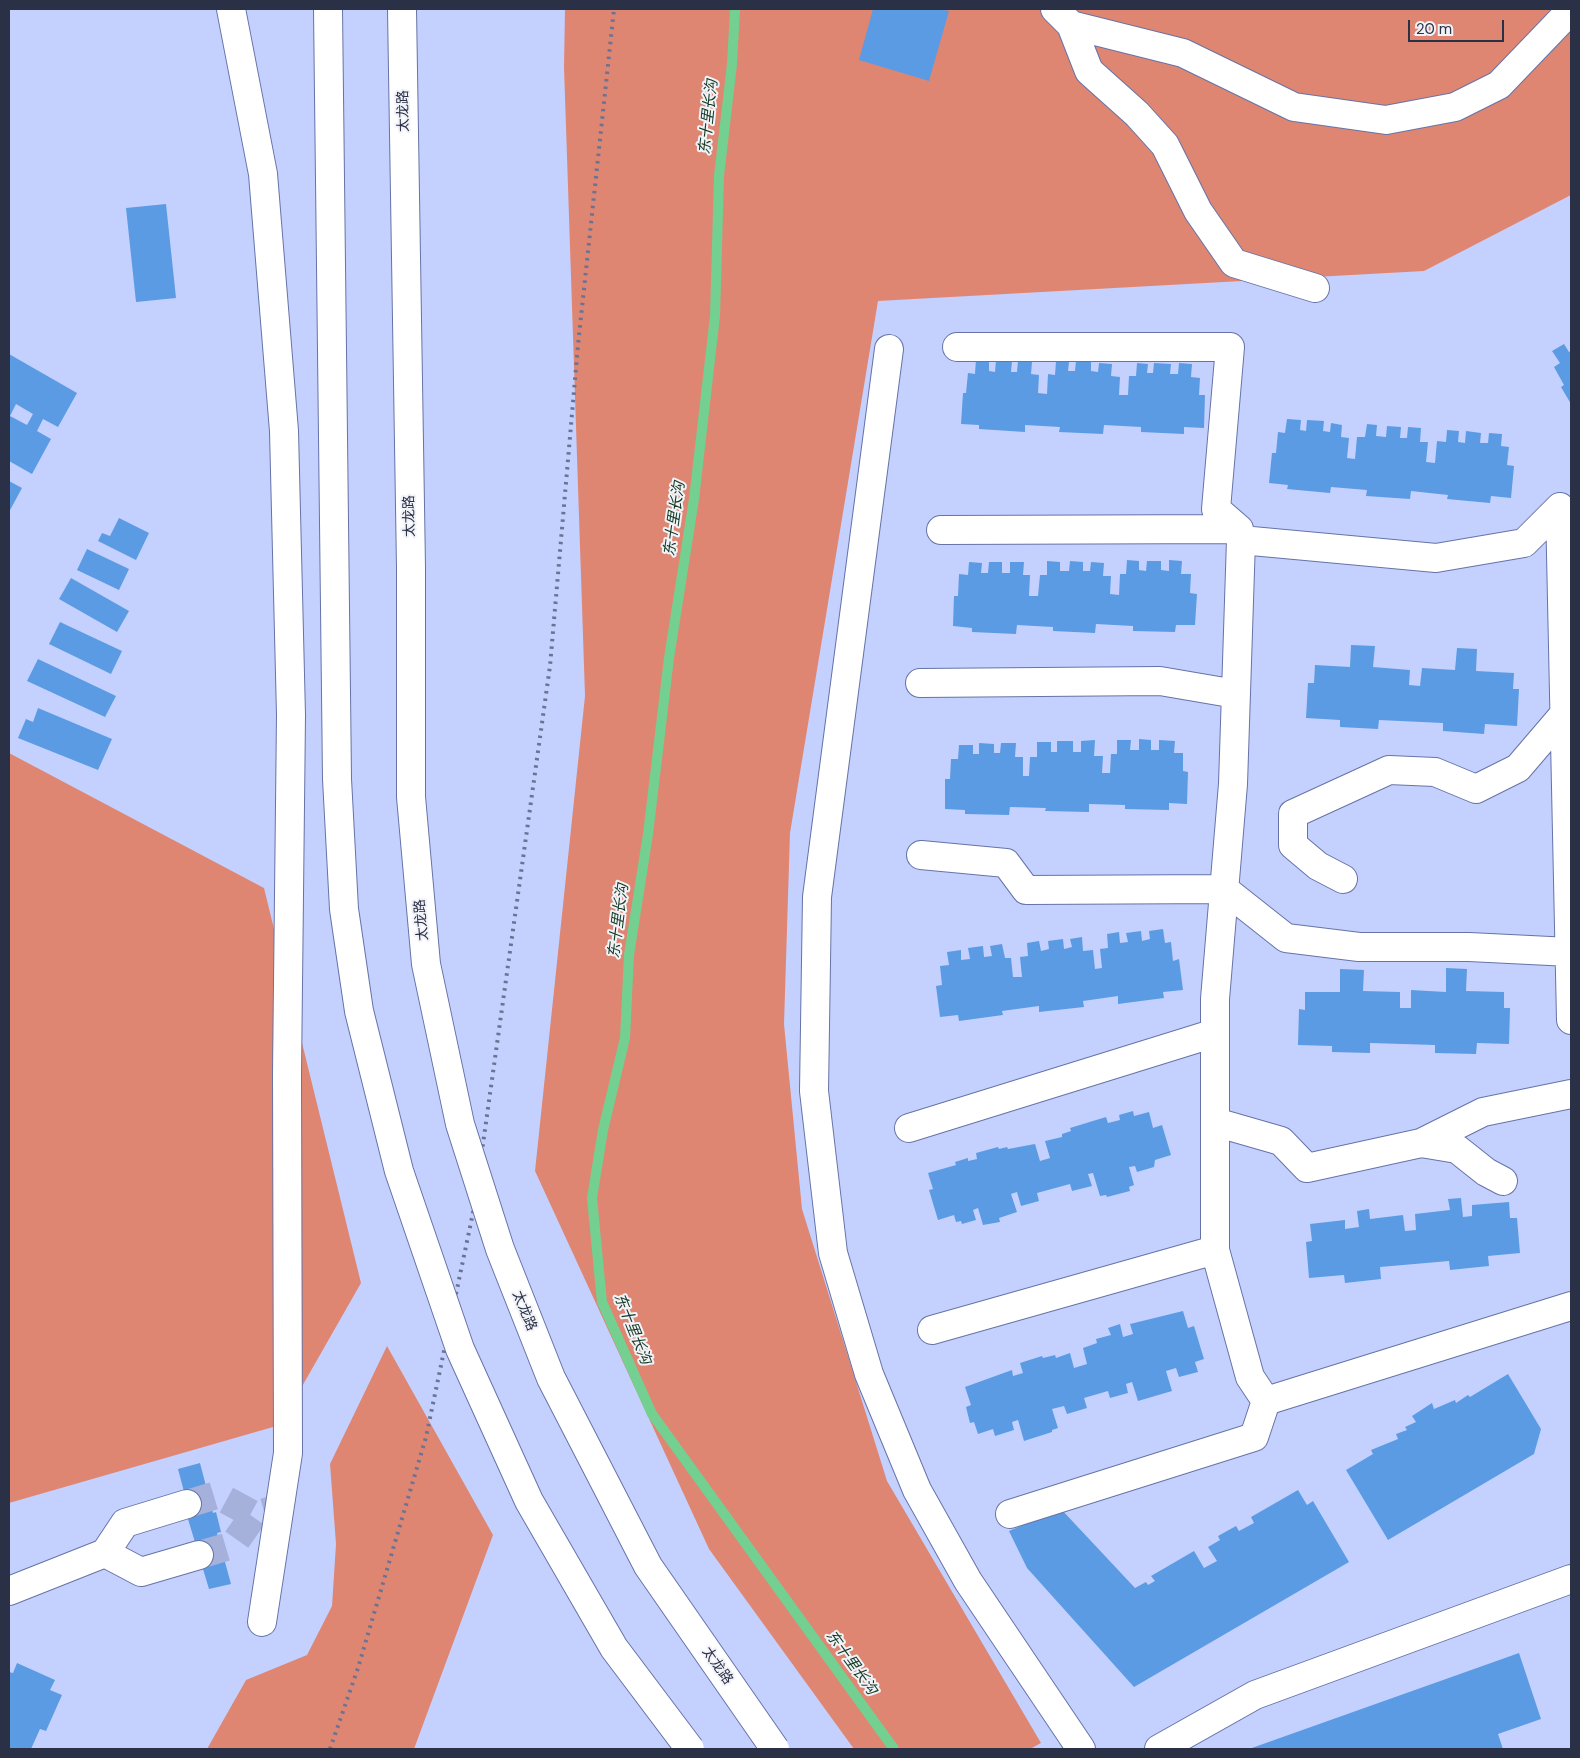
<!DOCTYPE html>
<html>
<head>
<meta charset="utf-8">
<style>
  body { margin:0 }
  #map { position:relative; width:1580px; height:1758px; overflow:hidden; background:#c4d1ff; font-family:"DM Sans",sans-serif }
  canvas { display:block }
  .frame { position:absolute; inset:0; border:10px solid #2a3046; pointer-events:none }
  .scale { position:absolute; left:1408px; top:20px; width:96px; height:22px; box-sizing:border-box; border:2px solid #2a3046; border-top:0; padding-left:6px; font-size:15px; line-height:18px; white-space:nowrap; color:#2a3046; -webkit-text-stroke:4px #f2f3f9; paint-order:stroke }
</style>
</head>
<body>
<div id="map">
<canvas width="1580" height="1758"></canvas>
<div class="frame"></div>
<div class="scale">20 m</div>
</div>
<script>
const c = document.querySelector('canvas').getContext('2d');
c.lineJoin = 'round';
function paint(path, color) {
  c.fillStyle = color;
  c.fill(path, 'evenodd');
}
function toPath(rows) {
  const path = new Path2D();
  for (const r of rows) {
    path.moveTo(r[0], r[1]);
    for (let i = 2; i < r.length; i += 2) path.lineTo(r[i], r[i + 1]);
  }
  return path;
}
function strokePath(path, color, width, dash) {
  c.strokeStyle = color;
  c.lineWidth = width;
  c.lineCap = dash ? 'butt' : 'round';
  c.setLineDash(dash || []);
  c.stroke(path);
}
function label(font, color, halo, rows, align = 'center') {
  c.font = font + ' "DM Sans","Noto Sans SC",sans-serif';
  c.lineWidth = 4;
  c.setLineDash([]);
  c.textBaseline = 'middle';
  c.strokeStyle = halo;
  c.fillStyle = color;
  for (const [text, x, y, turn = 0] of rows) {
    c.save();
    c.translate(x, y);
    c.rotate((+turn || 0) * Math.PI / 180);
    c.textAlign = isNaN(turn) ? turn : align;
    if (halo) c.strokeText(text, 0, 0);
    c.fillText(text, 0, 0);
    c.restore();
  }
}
paint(toPath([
  [565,9,1571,9,1571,195,1424,271,878,301,790,833,784,1024,802,1209,887,1481,1041,1743,1030,1749,854,1749,709,1549,535,1171,585,696,564,67],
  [9,753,264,888,361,1283,280,1425,9,1503],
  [387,1346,493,1535,414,1749,207,1749,246,1680,307,1655,332,1606,336,1544,330,1464]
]), '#df8673');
strokePath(toPath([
  [735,9,732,64,719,176,715,316,694,499,669,658,648,834,629,955,625,1038,603,1130,592,1198,602,1302,652,1414,894,1749]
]), '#74d091', 10);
paint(toPath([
  [873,9,939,9,949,11,929,81,859,60],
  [166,204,176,298,136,302,126,208],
  [1564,344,1569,352,1571,351,1571,404,1561,387,1564,385,1554,367,1560,363,1552,351],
  [9,354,77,393,58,427,43,419,37,431,51,439,32,474,9,461],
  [16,404,33,414,27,425,10,416],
  [976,359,989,360,989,371,995,372,996,360,1012,361,1011,372,1017,372,1018,361,1032,362,1031,374,1039,375,1038,393,1047,394,1048,374,1055,375,1056,361,1069,362,1068,371,1075,371,1076,361,1091,362,1091,371,1098,372,1099,363,1112,364,1111,376,1120,377,1119,395,1128,395,1129,376,1136,376,1137,363,1148,364,1147,373,1153,373,1154,363,1171,364,1170,374,1178,374,1179,363,1192,364,1191,377,1200,378,1199,395,1205,395,1204,428,1184,427,1184,434,1141,432,1141,427,1104,425,1103,434,1059,432,1060,427,1025,425,1025,432,979,429,979,425,961,424,963,393,966,393,968,373,975,374],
  [1287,419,1301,420,1300,430,1306,431,1307,420,1324,421,1323,431,1330,432,1331,423,1342,425,1341,437,1349,438,1347,458,1355,459,1357,437,1365,437,1367,424,1377,425,1376,436,1386,437,1387,426,1401,427,1400,438,1407,438,1408,427,1421,428,1420,442,1428,442,1426,462,1435,463,1437,441,1446,442,1447,430,1459,431,1458,442,1465,443,1466,431,1481,433,1480,443,1488,443,1489,433,1502,434,1501,446,1509,447,1507,465,1514,466,1511,498,1491,496,1490,503,1447,499,1448,495,1411,491,1410,499,1366,496,1367,490,1331,487,1330,493,1287,489,1288,485,1269,483,1272,453,1276,453,1278,432,1285,433],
  [9,481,22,488,9,512],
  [119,518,149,533,136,560,98,541,102,533,110,536],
  [87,549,129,569,119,590,77,570],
  [1127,560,1139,561,1139,570,1146,571,1147,561,1161,561,1161,570,1169,571,1169,560,1182,561,1181,574,1191,574,1190,593,1197,594,1195,625,1176,625,1175,632,1133,631,1133,626,1096,624,1095,633,1053,631,1053,627,1017,625,1016,634,972,632,972,628,953,626,954,596,958,596,959,574,968,575,969,562,982,563,981,573,988,573,989,562,1002,562,1002,573,1010,573,1010,562,1024,562,1023,575,1030,575,1029,596,1038,596,1040,575,1047,575,1047,561,1060,562,1060,571,1069,571,1070,561,1083,562,1083,571,1090,571,1091,562,1104,563,1103,576,1111,576,1110,594,1119,595,1120,574,1126,574],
  [71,578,129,611,117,632,59,599],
  [60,622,122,651,111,674,49,644],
  [1351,645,1375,646,1373,667,1410,670,1409,685,1420,686,1422,668,1455,670,1457,648,1477,649,1476,671,1514,673,1513,689,1519,689,1517,726,1485,724,1484,734,1443,731,1443,723,1379,720,1378,729,1340,727,1340,720,1306,718,1308,683,1314,683,1315,665,1350,667],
  [38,659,116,696,105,717,27,681],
  [38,708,112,739,98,770,18,738,26,719,33,722],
  [1139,739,1151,740,1151,750,1159,750,1159,740,1175,741,1174,753,1183,753,1183,771,1188,772,1187,804,1169,803,1169,810,1125,809,1125,805,1089,804,1089,812,1045,811,1046,808,1010,807,1009,815,965,814,965,810,945,809,945,779,950,779,951,759,958,759,959,745,973,745,973,754,979,754,979,743,994,744,994,753,1000,753,1001,743,1016,743,1015,757,1023,757,1023,776,1029,776,1030,757,1037,757,1037,742,1051,742,1051,752,1057,752,1057,741,1073,741,1073,752,1081,752,1081,741,1095,740,1094,756,1103,756,1102,773,1110,773,1111,754,1117,754,1117,740,1131,740,1130,750,1139,750],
  [1163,929,1165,943,1171,942,1173,961,1179,959,1183,990,1163,992,1164,998,1118,1004,1118,996,1083,1001,1084,1007,1039,1012,1039,1006,1002,1011,1003,1015,959,1021,958,1015,940,1017,936,986,942,985,940,966,949,965,947,952,961,950,961,960,970,959,968,948,983,946,984,957,992,956,990,946,1002,944,1005,958,1011,958,1013,977,1022,977,1020,957,1028,956,1027,943,1039,941,1041,951,1049,949,1048,941,1063,939,1064,949,1072,947,1070,939,1082,937,1083,951,1093,950,1095,969,1102,968,1100,949,1108,948,1107,934,1119,932,1120,943,1128,942,1126,933,1141,931,1142,941,1150,939,1149,931],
  [1446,968,1467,969,1466,991,1504,992,1504,1008,1510,1008,1509,1044,1477,1043,1476,1054,1435,1053,1435,1045,1370,1043,1370,1053,1332,1052,1332,1046,1298,1045,1299,1009,1305,1010,1305,992,1340,992,1340,969,1364,970,1363,991,1400,992,1400,1008,1411,1008,1411,990,1446,992],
  [1133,1111,1134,1116,1149,1112,1153,1128,1162,1125,1171,1155,1155,1160,1154,1167,1137,1172,1135,1166,1129,1167,1134,1185,1129,1187,1130,1191,1107,1197,1106,1195,1100,1196,1093,1173,1088,1174,1092,1186,1072,1191,1070,1184,1037,1193,1039,1201,1021,1206,1017,1192,1011,1194,1017,1212,999,1218,1000,1222,983,1225,978,1208,973,1210,976,1220,962,1224,961,1221,956,1222,954,1215,938,1220,929,1190,933,1189,928,1173,956,1165,955,1162,968,1158,968,1161,977,1159,976,1153,998,1147,999,1149,1007,1147,1008,1149,1035,1144,1040,1161,1050,1158,1045,1141,1062,1137,1062,1134,1071,1131,1070,1128,1106,1117,1108,1123,1120,1120,1119,1115],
  [1461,1198,1463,1217,1472,1216,1472,1205,1509,1202,1510,1218,1517,1218,1520,1253,1488,1256,1489,1266,1450,1270,1449,1261,1380,1267,1381,1279,1345,1283,1344,1275,1309,1278,1306,1242,1312,1241,1310,1224,1345,1220,1345,1229,1359,1227,1357,1211,1369,1209,1370,1219,1403,1215,1405,1231,1416,1230,1415,1214,1450,1210,1448,1199],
  [1183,1311,1188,1328,1194,1326,1204,1359,1195,1362,1198,1372,1179,1377,1176,1368,1166,1371,1172,1391,1138,1401,1132,1382,1126,1384,1128,1393,1110,1398,1108,1391,1084,1398,1087,1408,1067,1414,1064,1406,1052,1409,1058,1428,1052,1430,1052,1432,1024,1441,1018,1420,1012,1422,1014,1430,995,1436,993,1429,978,1434,974,1422,970,1423,966,1407,971,1405,965,1387,1012,1370,1013,1376,1023,1373,1020,1363,1042,1356,1043,1358,1055,1355,1056,1358,1070,1353,1074,1368,1087,1364,1083,1348,1097,1343,1096,1339,1111,1335,1108,1328,1120,1324,1123,1337,1133,1334,1130,1324],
  [1508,1374,1541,1429,1534,1454,1388,1540,1346,1470,1373,1454,1371,1450,1398,1439,1396,1434,1407,1430,1405,1427,1416,1422,1412,1416,1432,1403,1434,1409,1455,1400,1456,1403,1468,1395,1470,1397],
  [200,1463,213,1513,216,1512,221,1532,217,1533,231,1584,209,1589,188,1519,191,1518,178,1469],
  [1298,1490,1307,1505,1313,1501,1349,1562,1134,1687,1027,1568,1009,1531,1061,1509,1135,1588,1146,1582,1148,1585,1155,1581,1151,1576,1194,1551,1204,1568,1217,1561,1208,1547,1220,1540,1218,1536,1236,1526,1239,1531,1254,1523,1251,1517],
  [1519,1653,1541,1719,1498,1734,1503,1749,1249,1749],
  [17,1663,55,1680,50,1690,62,1695,46,1731,40,1729,31,1749,9,1749,9,1672,13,1673]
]), '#5b9be3');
strokePath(toPath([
  [187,1504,217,1495,254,1515,279,1508],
  [199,1555,233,1545,254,1515]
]), '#a5b1da', 28, [28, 14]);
const minor = toPath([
  [231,9,263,174,284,431,291,715,287,1073,288,1453,262,1622],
  [1055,9,1071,25,1089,71,1137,114,1165,145,1198,211,1234,263,1315,288],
  [1071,25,1183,53,1294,107,1386,120,1455,107,1499,85,1571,10],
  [889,349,817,897,814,1091,833,1253,869,1374,917,1490,968,1581,1081,1749],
  [941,530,1239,529,1216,509,1230,347,957,347],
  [920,683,1160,681,1236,694],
  [921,855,1006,863,1026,890,1224,889,1286,938,1359,947,1469,947,1570,952],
  [1343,879,1318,866,1293,845,1293,814,1389,770,1435,772,1476,789,1518,768,1565,713,1571,710],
  [1571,1020,1560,507,1524,543,1436,558,1241,540,1233,784,1215,999,1215,1250,1250,1377,1266,1401,1571,1306],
  [1215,1122,1281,1141,1307,1168,1421,1143,1457,1149,1486,1172,1503,1181],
  [909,1128,1215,1033],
  [1421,1143,1483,1112,1571,1094],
  [932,1330,1215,1250],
  [187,1504,125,1523,105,1553,141,1572,199,1555],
  [1010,1514,1254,1437,1266,1401],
  [9,1591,105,1553],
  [1159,1749,1255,1695,1571,1579]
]);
strokePath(minor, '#6673a7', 30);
strokePath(minor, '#fff', 28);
strokePath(toPath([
  [330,1749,358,1668,426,1437,474,1208,550,666,578,345,614,9]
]), '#6a7393', 4, [2.5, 5]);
const minorBridge = toPath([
  [328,9,337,779,344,909,359,1011,399,1171,460,1349,529,1501,614,1648,690,1749],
  [402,9,411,568,411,797,426,964,460,1124,500,1249,551,1378,648,1566,775,1749]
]);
strokePath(minorBridge, '#6673a7', 30, []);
strokePath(minorBridge, '#fff', 28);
label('14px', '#2a3046', '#f2f3f9', [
  ["太龙路",404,111,-91],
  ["太龙路",410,516,-91],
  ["太龙路",422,920,-95],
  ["太龙路",524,1311,68],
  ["太龙路",717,1666,55]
]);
label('italic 15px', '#133a21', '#f2f3f9', [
  ["东十里长沟",709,117,-84],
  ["东十里长沟",675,519,-82],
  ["东十里长沟",619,921,-83],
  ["东十里长沟",632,1329,68],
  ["东十里长沟",851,1663,54]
]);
</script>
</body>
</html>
